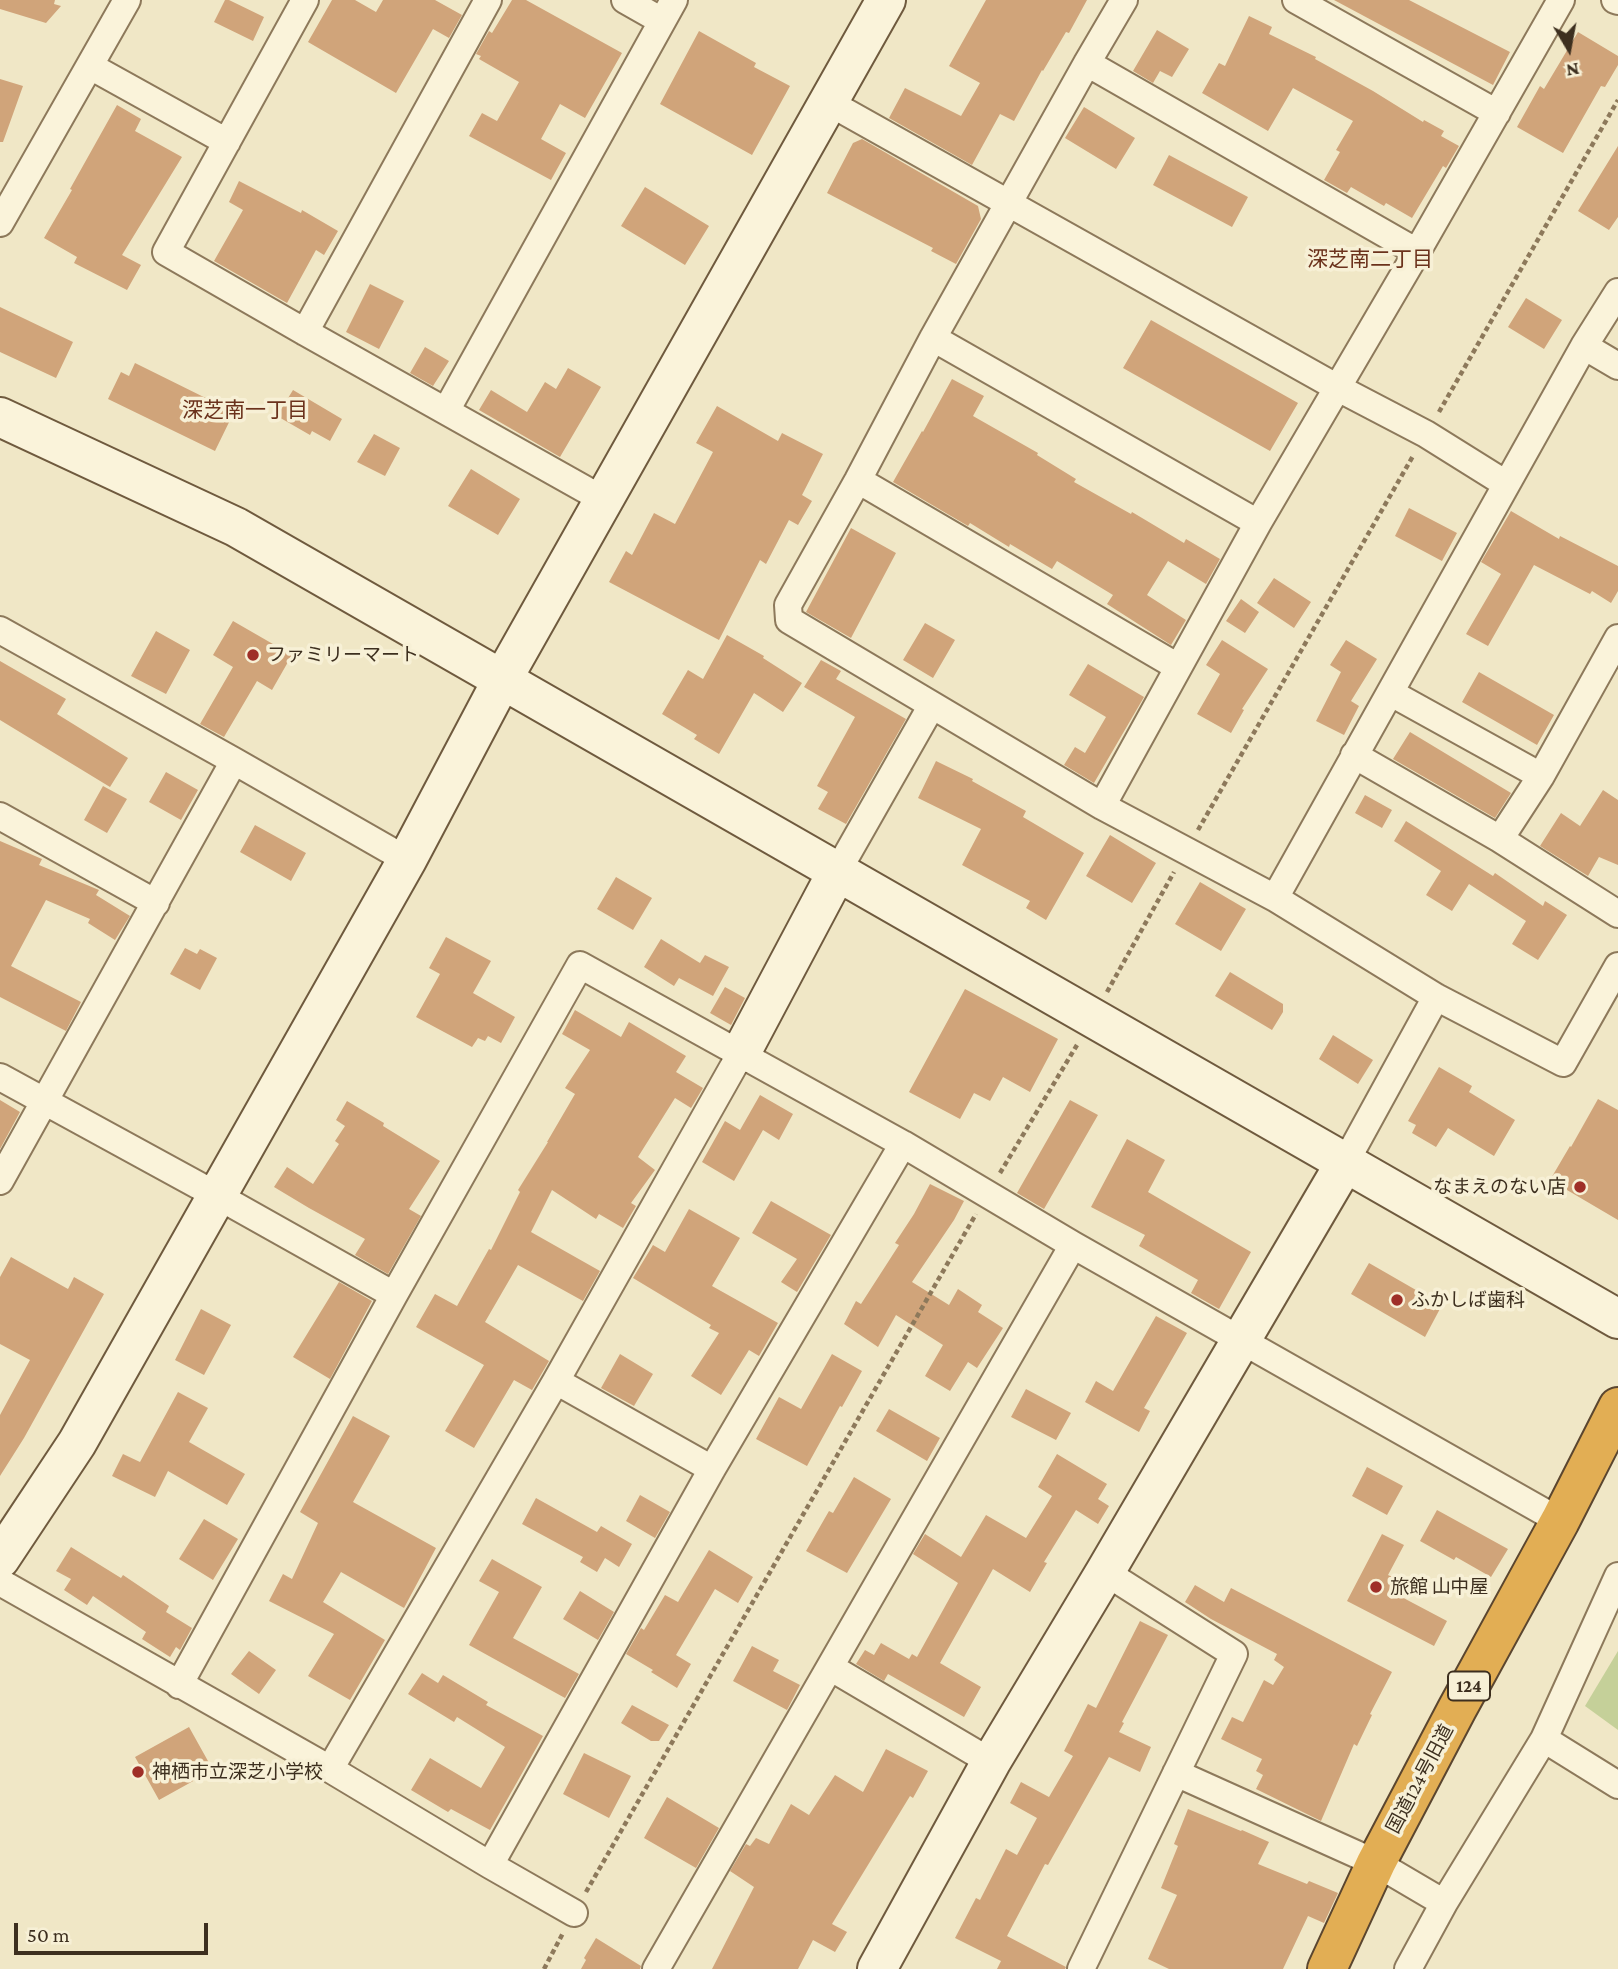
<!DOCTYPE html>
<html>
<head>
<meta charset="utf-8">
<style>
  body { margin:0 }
  #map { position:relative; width:1618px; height:1969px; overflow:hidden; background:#f0e7c6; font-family:"Crimson Pro",serif }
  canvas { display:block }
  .north { position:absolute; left:1534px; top:14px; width:70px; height:70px; -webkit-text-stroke:5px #f7f0d6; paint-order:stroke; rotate:170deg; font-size:19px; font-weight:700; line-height:28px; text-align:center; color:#3d2f1f }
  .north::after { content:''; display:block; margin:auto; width:24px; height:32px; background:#3d2f1f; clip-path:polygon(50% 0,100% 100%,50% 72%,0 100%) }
  .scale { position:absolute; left:14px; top:1923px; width:194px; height:32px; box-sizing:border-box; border:4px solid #3d2f1f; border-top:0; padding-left:9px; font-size:21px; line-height:24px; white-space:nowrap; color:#3d2f1f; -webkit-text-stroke:5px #f7f0d6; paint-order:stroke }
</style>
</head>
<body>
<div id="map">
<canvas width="1618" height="1969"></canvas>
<div class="north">N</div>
<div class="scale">50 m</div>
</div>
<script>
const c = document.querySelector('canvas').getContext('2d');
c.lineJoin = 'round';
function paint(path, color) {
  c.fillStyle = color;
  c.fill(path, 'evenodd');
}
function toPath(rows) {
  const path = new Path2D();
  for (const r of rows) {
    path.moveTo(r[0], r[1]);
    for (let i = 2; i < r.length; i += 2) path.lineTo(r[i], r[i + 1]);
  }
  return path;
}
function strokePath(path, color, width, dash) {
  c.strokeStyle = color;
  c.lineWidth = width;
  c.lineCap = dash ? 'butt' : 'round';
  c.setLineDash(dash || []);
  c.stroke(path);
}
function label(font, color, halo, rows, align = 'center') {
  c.font = font + ' "Crimson Pro","Noto Sans JP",serif';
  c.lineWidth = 7;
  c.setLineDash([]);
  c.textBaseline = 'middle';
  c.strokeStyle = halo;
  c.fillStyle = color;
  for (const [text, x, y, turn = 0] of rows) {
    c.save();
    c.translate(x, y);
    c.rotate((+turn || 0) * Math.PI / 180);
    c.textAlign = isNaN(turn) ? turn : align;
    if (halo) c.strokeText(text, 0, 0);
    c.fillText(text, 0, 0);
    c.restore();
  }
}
paint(toPath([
  [1618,1651,1618,1730,1585,1706]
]), '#c5d099');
paint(toPath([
  [0,0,55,0,54,4,61,6,46,23,0,9],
  [225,0,229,0,264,17,253,41,214,22],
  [332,0,355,0,376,12,383,0,435,0,462,15,449,38,433,29,396,93,308,42],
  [512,0,526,0,622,53,585,118,560,104,541,139,566,153,551,180,469,136,482,113,497,121,519,82,479,59,481,56,476,54,489,31,492,33],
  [986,0,1087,0,1069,33,1066,32,1043,71,1042,70,1014,121,1000,114,972,165,889,118,905,88,961,116,980,83,949,66],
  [1334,0,1409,0,1510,52,1493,85],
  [1249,16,1272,27,1269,34,1316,57,1315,59,1373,91,1423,122,1424,120,1444,131,1441,136,1459,146,1446,168,1443,166,1412,218,1386,203,1384,206,1351,187,1347,193,1324,180,1340,152,1336,150,1353,121,1293,88,1268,131,1202,93,1219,63,1225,66],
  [1157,30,1189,49,1172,77,1160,71,1153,83,1133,71],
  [699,31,756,63,754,67,790,86,752,155,660,104],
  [1578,32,1618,56,1618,65,1605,87,1601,86,1563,153,1517,127,1540,86,1544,89],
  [0,79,23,86,3,142,0,142],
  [117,105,141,119,135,131,182,157,122,255,141,265,127,290,74,263,77,257,44,238,72,190,70,189],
  [1084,107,1135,138,1116,169,1065,138],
  [862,139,978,206,981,219,956,264,931,251,933,248,827,193,853,143],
  [1618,146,1618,217,1609,230,1578,211],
  [1169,155,1248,197,1232,227,1153,185],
  [239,181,301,213,302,210,338,231,324,255,316,250,287,303,214,261,243,210,229,202],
  [645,187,709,226,685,265,621,226],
  [370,284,404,301,379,349,346,332],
  [1526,298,1562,320,1544,349,1508,327],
  [0,307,73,342,56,378,0,352],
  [1151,320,1298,403,1270,451,1123,368],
  [425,347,449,361,433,386,410,373],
  [135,363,234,412,215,451,108,399,121,372,129,376],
  [568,368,601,387,560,457,479,410,491,390,527,412,545,382,556,389],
  [952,379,984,396,973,416,1038,453,1037,455,1076,479,1074,482,1131,514,1132,512,1184,543,1186,539,1220,559,1206,584,1168,561,1147,595,1186,620,1171,645,1107,604,1113,595,1057,561,1052,569,1010,544,1009,547,970,523,968,526,893,482,922,431,923,432],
  [293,390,342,419,330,441,312,431,310,435,277,416],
  [717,406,778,441,782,433,823,454,802,495,812,501,798,525,789,520,766,564,760,560,719,640,609,582,626,551,632,555,654,513,675,524,713,452,696,443],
  [374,434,400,448,385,476,357,462],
  [471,469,520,499,498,535,448,506],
  [1409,508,1457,533,1442,561,1395,536],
  [1511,511,1559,539,1560,536,1618,566,1618,591,1611,603,1592,591,1590,594,1534,565,1488,646,1466,634,1501,574,1481,562],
  [851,528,896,553,851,638,806,612],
  [1274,578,1311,602,1294,628,1257,603],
  [1241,599,1259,612,1245,633,1226,621],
  [233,621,292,655,272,690,257,681,224,737,200,724,233,667,213,655],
  [925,623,955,640,933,678,903,660],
  [156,631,190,650,166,694,131,676],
  [727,635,764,656,763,658,802,683,783,712,754,693,719,754,694,739,697,735,662,714,688,670,703,679],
  [1222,640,1268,669,1242,709,1244,710,1231,733,1197,714,1220,674,1206,665],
  [1346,640,1377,659,1351,701,1359,706,1344,735,1316,721,1341,672,1330,665],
  [821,660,841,671,836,679,906,719,846,824,818,809,828,792,817,786,855,717,804,687],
  [0,661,66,699,57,714,128,758,110,787,0,720],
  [1088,664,1144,697,1094,783,1064,765,1075,747,1085,753,1106,717,1069,695],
  [1479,672,1554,715,1537,745,1462,702],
  [1410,732,1511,793,1495,818,1393,759],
  [936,761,973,779,972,781,1026,811,1023,817,1084,853,1046,920,1026,908,1030,901,962,865,981,829,918,798],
  [166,772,198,790,181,820,149,802],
  [103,786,127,799,107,833,84,820],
  [1603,790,1618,800,1618,865,1599,857,1588,876,1540,846,1561,813,1580,826],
  [1365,795,1392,810,1382,828,1355,813],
  [1406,821,1493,876,1495,873,1543,906,1545,901,1567,915,1538,960,1512,944,1526,921,1469,884,1452,911,1426,895,1441,871,1394,841],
  [255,825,306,853,291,881,240,852],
  [1110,835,1156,863,1132,903,1086,876],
  [0,841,42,859,39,865,99,890,96,895,130,916,115,940,88,923,90,919,46,900,11,966,81,1002,66,1031,0,997],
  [616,877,652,898,633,930,597,909],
  [1200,882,1246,909,1221,951,1175,924],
  [446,937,491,961,473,993,515,1017,501,1043,488,1036,485,1041,478,1038,472,1047,416,1017,440,974,429,968],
  [661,939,700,963,705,955,729,967,713,996,679,978,674,986,644,967],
  [185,948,197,954,200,949,217,958,200,990,170,974],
  [1230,972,1283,1004,1283,1012,1272,1030,1215,996],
  [725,987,745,998,731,1025,710,1013],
  [965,989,1058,1039,1030,1092,1003,1077,990,1101,974,1093,960,1119,909,1092],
  [575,1010,621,1037,629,1022,686,1056,676,1072,703,1088,691,1108,675,1098,638,1157,655,1170,631,1203,636,1206,623,1228,599,1214,596,1219,552,1190,531,1232,600,1271,583,1301,518,1265,485,1322,549,1361,532,1390,514,1380,474,1448,445,1431,484,1365,416,1327,435,1294,457,1306,489,1249,491,1250,520,1192,518,1190,548,1142,547,1142,575,1094,565,1088,590,1050,562,1034],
  [1333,1035,1373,1060,1358,1084,1319,1059],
  [1439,1067,1472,1086,1469,1092,1515,1120,1494,1156,1448,1128,1436,1147,1412,1133,1416,1125,1408,1121],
  [760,1095,793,1114,779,1140,763,1130,734,1181,702,1162,725,1121,740,1130],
  [1598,1099,1618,1110,1618,1220,1550,1180,1570,1146,1571,1147],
  [0,1100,20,1112,0,1149],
  [1070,1100,1098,1115,1044,1209,1017,1193],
  [347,1101,384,1123,383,1126,440,1161,409,1209,421,1216,388,1274,355,1255,365,1239,309,1208,274,1187,287,1167,313,1184,339,1144,335,1141,345,1126,336,1120],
  [1127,1139,1165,1160,1148,1192,1251,1252,1219,1309,1191,1293,1198,1280,1139,1246,1145,1235,1091,1207],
  [930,1184,964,1201,954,1220,912,1282,949,1305,958,1289,982,1305,978,1312,1003,1328,977,1368,968,1362,950,1391,925,1376,943,1345,896,1315,878,1347,844,1324,856,1301,861,1304,899,1245,895,1243,914,1214],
  [771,1201,831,1235,797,1292,781,1282,797,1259,752,1233],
  [689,1209,740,1238,712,1286,778,1323,759,1356,749,1350,721,1395,691,1376,719,1333,709,1328,711,1325,633,1278,653,1245,665,1252],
  [11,1257,68,1289,74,1277,104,1294,24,1438,0,1476,0,1415,30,1360,0,1344,0,1277],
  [1369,1263,1442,1305,1425,1337,1351,1294],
  [339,1282,372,1301,330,1379,293,1357],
  [201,1309,231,1325,204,1375,175,1360],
  [1156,1316,1187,1333,1144,1408,1150,1411,1139,1432,1085,1402,1096,1381,1113,1391],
  [620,1354,653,1374,634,1406,601,1388],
  [832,1354,862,1371,842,1407,840,1406,807,1466,756,1439,779,1397,801,1409],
  [1026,1389,1071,1413,1056,1440,1011,1417],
  [178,1392,208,1408,189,1442,245,1474,227,1505,168,1471,155,1497,112,1476,123,1454,140,1462],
  [889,1409,940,1438,927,1461,876,1431],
  [353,1416,390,1436,353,1502,436,1548,404,1608,341,1572,323,1602,385,1640,350,1700,308,1676,334,1634,269,1601,283,1574,292,1579,318,1523,300,1512],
  [1057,1454,1107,1484,1098,1499,1109,1506,1098,1524,1076,1510,1044,1562,1047,1563,1030,1592,993,1569,940,1663,981,1687,964,1717,888,1674,884,1681,856,1664,865,1650,874,1655,881,1643,909,1659,912,1654,917,1657,958,1583,913,1554,925,1534,961,1557,986,1515,1026,1538,1052,1496,1038,1487],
  [1367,1467,1403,1486,1387,1515,1352,1496],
  [854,1477,891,1499,847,1573,806,1551,829,1511,833,1513],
  [640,1495,670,1512,655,1538,626,1521],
  [536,1498,597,1532,601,1526,632,1544,619,1567,605,1558,597,1572,580,1562,583,1557,522,1524],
  [1437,1510,1508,1549,1491,1577,1456,1557,1454,1560,1420,1541],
  [204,1519,238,1539,213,1580,179,1559],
  [1382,1534,1404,1545,1388,1575,1401,1581,1394,1593,1447,1621,1434,1646,1347,1601],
  [71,1547,121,1578,123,1575,169,1606,166,1612,192,1628,180,1650,176,1647,170,1657,142,1639,146,1632,93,1596,87,1605,64,1590,71,1579,56,1571],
  [709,1550,753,1577,738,1603,715,1589,676,1655,691,1664,677,1688,651,1672,653,1670,626,1654,641,1628,644,1630,665,1595,678,1602],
  [492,1559,542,1587,513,1638,579,1674,565,1698,469,1645,499,1592,479,1581],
  [1195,1585,1224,1602,1231,1588,1392,1672,1370,1714,1372,1715,1357,1746,1354,1744,1321,1821,1256,1789,1263,1775,1256,1771,1262,1759,1221,1739,1232,1717,1243,1722,1264,1680,1273,1685,1284,1667,1274,1660,1277,1654,1211,1619,1185,1602],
  [580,1591,614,1612,598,1640,563,1619],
  [1140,1621,1168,1635,1122,1722,1124,1723,1119,1732,1151,1747,1140,1772,1109,1757,1048,1865,1045,1864,1007,1936,1066,1967,1065,1969,997,1969,1001,1961,955,1938,976,1898,980,1900,1006,1849,1017,1855,1037,1818,1010,1803,1021,1782,1049,1797,1073,1756,1064,1751,1088,1704,1096,1708],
  [752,1646,779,1660,773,1671,800,1685,787,1710,733,1681],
  [249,1651,276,1670,259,1694,231,1674],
  [422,1673,438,1683,443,1675,488,1702,486,1705,543,1736,490,1830,451,1809,448,1812,411,1790,430,1758,481,1788,505,1747,457,1717,454,1722,408,1694],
  [632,1705,669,1725,659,1741,651,1741,621,1723],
  [189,1727,213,1770,159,1800,135,1757],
  [886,1749,928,1771,913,1798,910,1796,832,1924,847,1932,835,1952,813,1940,798,1969,712,1969,754,1887,730,1871,746,1844,750,1846,756,1838,769,1844,791,1804,809,1815,835,1775,863,1792],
  [584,1753,631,1776,609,1818,563,1794],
  [667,1797,719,1828,696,1868,644,1838],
  [1188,1809,1241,1831,1242,1830,1269,1842,1258,1864,1307,1884,1309,1881,1338,1893,1324,1923,1308,1916,1283,1969,1169,1969,1148,1959,1177,1895,1161,1888,1178,1846,1174,1844],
  [596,1938,641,1966,640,1969,581,1969,586,1960,584,1958]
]), '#d0a47a');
const street = toPath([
  [305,0,166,252,305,332,604,500],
  [625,0,662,21],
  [1124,0,1087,63,933,338,858,480,788,605,789,620,1102,806,1275,898,1436,997,1563,1063,1618,966],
  [1296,0,1497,113],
  [1615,0,1618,1],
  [1087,63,1417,252],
  [90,66,227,142],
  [828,102,1338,388,1426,434,1506,484],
  [0,223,127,0],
  [305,332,488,0],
  [933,338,1258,523],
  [1584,346,1618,366],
  [446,411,674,0],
  [858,480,1178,667],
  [0,630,234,761,407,860],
  [1391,693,1541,776],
  [1354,755,1500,839,1541,776,1618,638],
  [1102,806,1258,523,1417,252,1561,0],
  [0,816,156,903],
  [1500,839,1618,914],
  [837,872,932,705],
  [1275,898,1584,346,1618,292],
  [0,1077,216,1195,394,1295],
  [1345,1163,1436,997],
  [0,1181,234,761],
  [556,1381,712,1469],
  [0,1582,330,1769,490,1865,574,1913],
  [830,1667,991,1762],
  [179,1685,394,1295,580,965,903,1144,1073,1245,1560,1521],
  [1544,1739,1618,1785],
  [330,1769,556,1381,741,1053],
  [1176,1773,1376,1863,1444,1903],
  [490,1865,712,1469,903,1144],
  [656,1969,1073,1245],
  [1081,1969,1234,1654,1105,1572],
  [1408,1969,1444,1903,1544,1739,1618,1576]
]);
const secondary = toPath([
  [0,417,236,527,1618,1319],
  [741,1053,837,872],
  [0,1559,77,1443,407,860,502,680,886,0],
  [877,1969,991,1762,1105,1572,1345,1163]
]);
const highway = toPath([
  [1327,1969,1376,1863,1457,1709,1560,1521,1618,1407]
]);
strokePath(street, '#8d795b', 30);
strokePath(secondary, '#6f5a3e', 42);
strokePath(highway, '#5b462f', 42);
strokePath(toPath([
  [1439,412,1618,100],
  [1198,830,1413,456],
  [1107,992,1174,872],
  [1000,1173,1077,1045],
  [586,1892,976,1214],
  [544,1969,563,1933]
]), '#8d795b', 4.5, [5, 3.5]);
strokePath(street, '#faf3da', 26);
strokePath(secondary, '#faf3da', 38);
strokePath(highway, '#e2ae54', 38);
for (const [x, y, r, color] of [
  [253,655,7,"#9f2f28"],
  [1580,1187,7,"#9f2f28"],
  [1397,1300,7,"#9f2f28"],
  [1376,1587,7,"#9f2f28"],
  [138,1772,7,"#9f2f28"]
]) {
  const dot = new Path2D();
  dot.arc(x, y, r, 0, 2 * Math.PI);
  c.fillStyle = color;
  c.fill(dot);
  strokePath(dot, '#f7f0d6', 2.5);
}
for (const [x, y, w] of [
  [1469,1686,42]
]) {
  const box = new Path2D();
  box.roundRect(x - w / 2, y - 14.5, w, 29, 5);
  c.fillStyle = '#f7f0d6';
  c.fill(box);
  strokePath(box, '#3d2f1f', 2);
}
label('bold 18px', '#3d2f1f', null, [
  ["124",1469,1686]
]);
label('19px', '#3d2f1f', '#f7f0d6', [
  ["ファミリーマート",267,655],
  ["なまえのない店",1566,1187,"right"],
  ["ふかしば歯科",1411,1300],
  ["旅館 山中屋",1390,1587],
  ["神栖市立深芝小学校",152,1772]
], 'left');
label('19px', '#3d2f1f', '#f7f0d6', [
  ["国道124号旧道",1420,1779,-62]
]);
label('21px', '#6b321c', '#f7f0d6', [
  ["深芝南二丁目",1370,260],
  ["深芝南一丁目",245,411]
]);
</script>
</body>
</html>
